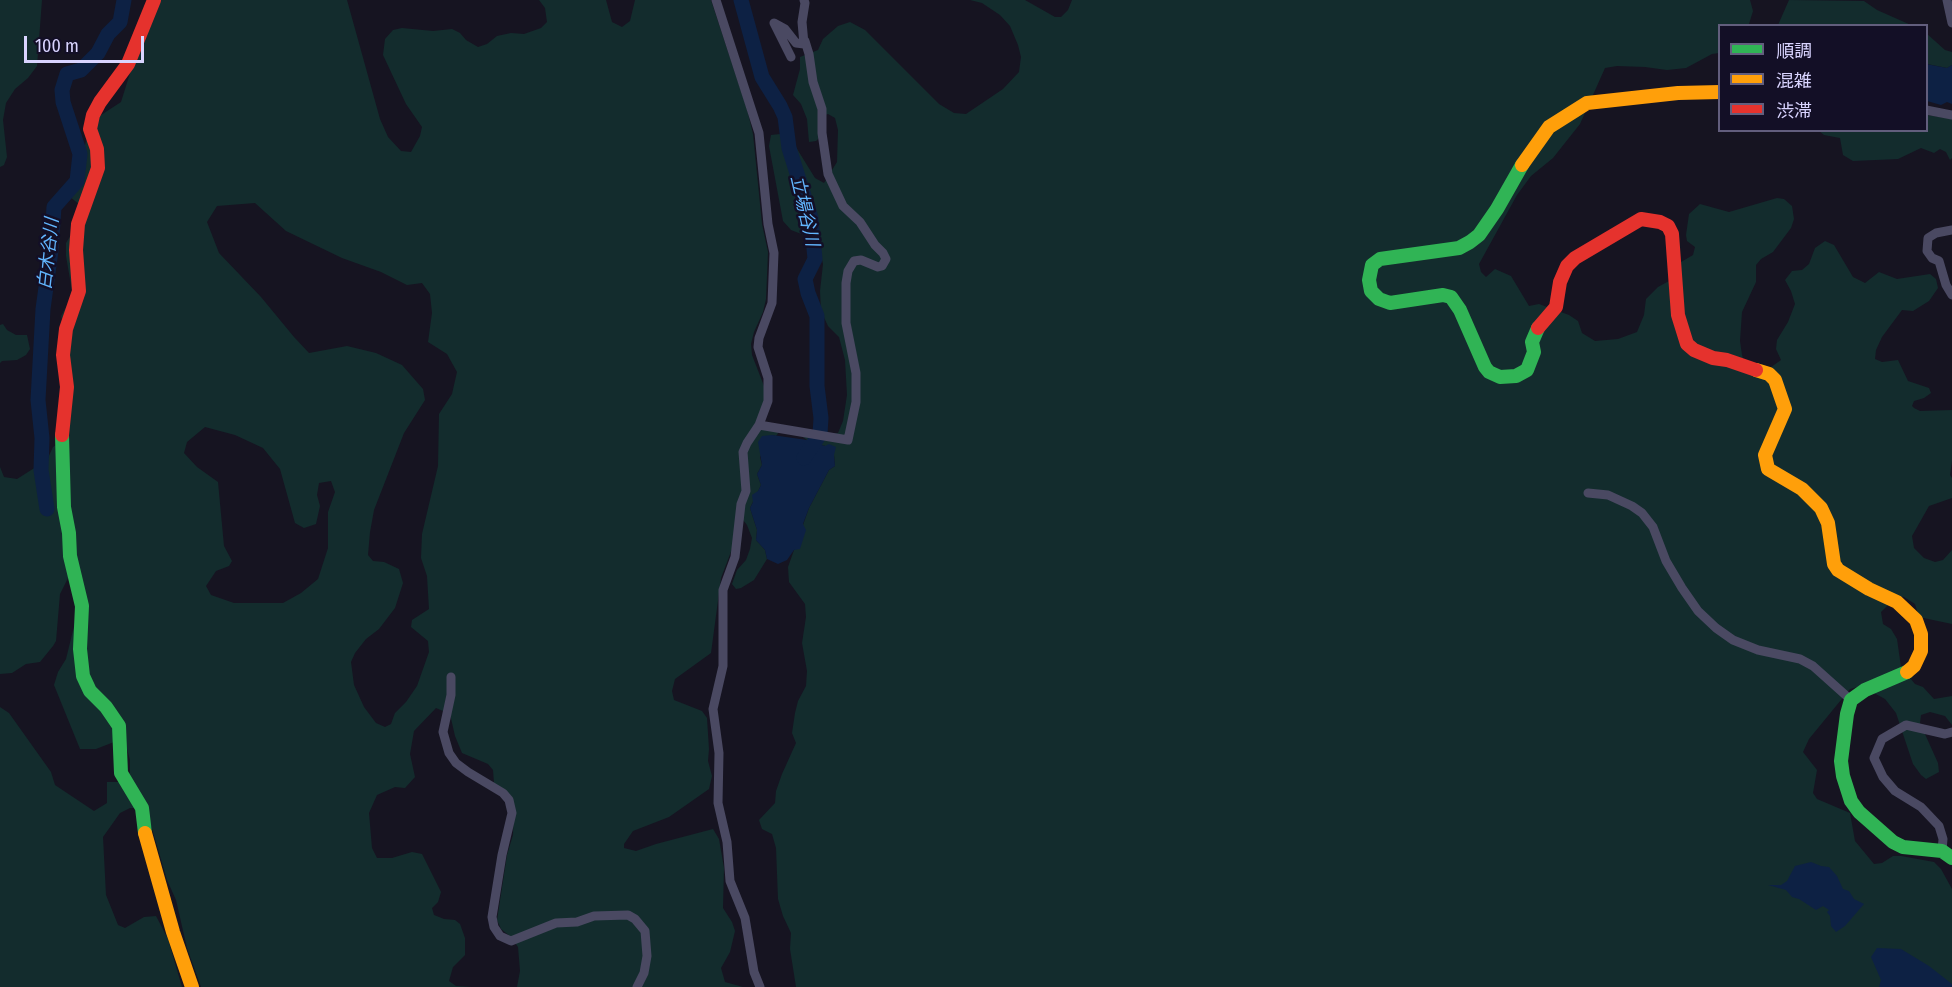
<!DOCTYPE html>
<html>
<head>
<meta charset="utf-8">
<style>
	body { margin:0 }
	#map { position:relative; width:1952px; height:987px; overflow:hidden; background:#161421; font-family:"Fira Sans Condensed","Noto Sans JP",sans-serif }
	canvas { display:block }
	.legend { position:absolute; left:1718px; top:24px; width:210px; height:108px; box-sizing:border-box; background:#130f26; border:2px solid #625e7d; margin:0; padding:8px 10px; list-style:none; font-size:18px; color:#d9d4ff }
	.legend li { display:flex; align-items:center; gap:12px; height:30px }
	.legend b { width:30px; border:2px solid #625e7d }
	.scale { position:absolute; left:24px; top:36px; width:120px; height:27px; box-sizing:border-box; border:3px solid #d9d4ff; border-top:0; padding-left:8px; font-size:18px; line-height:21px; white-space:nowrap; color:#d9d4ff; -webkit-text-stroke:4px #130f26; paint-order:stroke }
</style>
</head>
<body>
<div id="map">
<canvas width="1952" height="987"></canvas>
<ul class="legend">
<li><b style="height:8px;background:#30b455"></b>順調</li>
<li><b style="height:8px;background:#ff9f0a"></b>混雑</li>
<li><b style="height:8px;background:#e5322d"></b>渋滞</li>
</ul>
<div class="scale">100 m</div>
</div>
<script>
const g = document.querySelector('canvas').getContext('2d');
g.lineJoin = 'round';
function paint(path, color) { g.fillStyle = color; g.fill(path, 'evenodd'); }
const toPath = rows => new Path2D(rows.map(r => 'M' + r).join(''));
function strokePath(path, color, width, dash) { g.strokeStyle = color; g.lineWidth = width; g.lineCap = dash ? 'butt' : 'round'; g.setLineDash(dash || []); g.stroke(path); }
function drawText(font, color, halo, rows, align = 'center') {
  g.font = font + ' "Fira Sans Condensed","Noto Sans JP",sans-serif'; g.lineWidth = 5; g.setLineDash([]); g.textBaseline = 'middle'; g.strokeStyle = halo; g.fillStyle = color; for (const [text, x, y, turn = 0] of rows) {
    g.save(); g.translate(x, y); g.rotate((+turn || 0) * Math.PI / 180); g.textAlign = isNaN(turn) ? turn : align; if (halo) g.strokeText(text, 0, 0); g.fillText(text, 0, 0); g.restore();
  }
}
paint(toPath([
	[0,0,42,0,37,66,28,78,15,89,6,103,3,120,7,157,4,165,0,167],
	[158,0,347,0,380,119,388,137,401,151,411,152,420,136,422,127,406,104,383,55,385,39,393,30,402,28,433,31,452,29,460,33,466,40,478,47,487,44,497,36,511,33,524,34,541,28,547,22,545,8,539,0,606,0,612,22,622,27,630,21,635,0,711,0,747,109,753,134,762,224,768,252,766,299,763,312,754,332,751,344,752,355,764,386,765,401,756,426,779,432,776,436,772,435,760,457,762,465,757,474,761,485,750,508,757,530,756,540,765,550,767,559,754,580,741,588,736,589,732,584,737,570,746,560,750,549,752,538,747,525,743,520,721,578,711,653,675,679,672,691,674,700,702,711,707,718,709,749,708,761,712,776,709,789,669,817,633,831,624,844,624,848,636,851,656,844,713,829,719,839,724,868,723,908,732,922,735,931,730,952,721,968,725,982,743,987,517,987,520,971,518,947,511,937,501,929,497,920,507,855,513,835,514,804,494,783,493,770,488,764,462,753,455,736,450,714,436,708,414,731,410,754,415,777,405,788,395,787,377,795,369,813,372,848,377,858,392,858,412,852,422,854,441,892,438,902,432,908,434,915,444,919,455,920,460,924,465,938,465,955,453,967,449,981,456,986,472,987,201,987,187,948,176,900,167,880,146,808,130,808,120,813,103,837,106,895,118,925,125,928,144,917,156,916,168,939,182,987,0,987,0,707,9,713,51,772,55,785,94,811,107,803,107,782,118,782,130,773,130,760,127,749,114,742,96,749,80,749,54,685,58,672,66,659,78,610,69,576,60,594,56,641,53,646,40,662,26,664,12,673,0,674,0,467,4,477,17,479,47,460,53,447,64,440,63,324,61,316,69,302,72,291,66,256,66,243,86,210,69,196,85,161,84,149,86,141,96,127,98,117,121,102,136,54],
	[255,203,286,231,342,258,381,272,407,285,422,283,430,294,432,313,428,342,447,354,457,372,452,394,439,414,438,466,422,534,421,558,427,576,429,609,412,620,411,627,428,641,429,652,417,686,406,702,395,713,391,724,385,727,376,723,364,707,354,685,351,662,355,653,366,639,379,629,395,608,403,583,399,569,384,562,373,561,368,555,370,532,374,510,404,433,425,400,423,389,402,365,376,353,347,346,309,353,294,337,261,297,219,253,207,222,217,206],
	[205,427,235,435,263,448,280,469,295,523,304,528,316,524,320,506,317,495,319,483,331,481,335,492,328,512,328,548,318,579,301,593,283,603,234,603,211,595,206,586,216,571,229,566,232,561,224,546,218,482,197,467,184,453,187,442],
	[970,0,1025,0,1055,17,1061,17,1068,10,1072,0,1750,0,1753,11,1749,24,1744,25,1720,26,1719,53,1712,54,1686,68,1667,70,1645,67,1617,66,1605,68,1580,124,1553,158,1531,176,1517,195,1479,264,1481,272,1486,277,1495,269,1511,276,1529,306,1539,304,1569,315,1578,321,1582,333,1595,341,1618,339,1637,332,1644,315,1646,299,1658,287,1669,281,1681,262,1693,255,1695,247,1687,241,1686,235,1689,214,1700,204,1729,212,1777,198,1784,199,1792,206,1794,219,1791,228,1773,252,1761,259,1756,265,1756,282,1742,312,1740,341,1742,355,1749,374,1760,375,1781,360,1776,349,1777,340,1788,322,1795,304,1791,291,1785,280,1792,271,1802,270,1809,264,1815,248,1825,241,1834,245,1853,277,1865,283,1879,272,1897,279,1930,274,1936,279,1938,288,1929,301,1913,311,1902,310,1882,337,1876,350,1875,359,1882,362,1898,360,1908,381,1929,388,1931,393,1924,398,1914,401,1912,406,1914,408,1920,411,1952,410,1952,461,1950,475,1952,478,1952,498,1929,506,1912,536,1914,548,1924,558,1935,562,1943,560,1952,550,1952,624,1919,617,1915,604,1904,597,1897,596,1881,612,1883,624,1891,629,1897,639,1901,667,1915,684,1923,687,1934,699,1952,696,1952,725,1945,716,1930,712,1921,715,1920,723,1938,763,1939,772,1926,779,1921,775,1913,764,1896,713,1885,699,1861,686,1850,689,1809,739,1803,752,1817,770,1813,793,1817,799,1850,813,1855,841,1874,864,1882,863,1893,856,1901,856,1934,862,1941,869,1952,889,1952,987,796,987,790,949,791,933,783,916,778,899,776,848,772,834,762,829,759,820,775,803,776,791,782,774,796,743,792,733,795,713,798,701,806,686,807,671,802,643,806,617,805,604,789,582,788,567,809,508,829,470,835,466,834,455,825,446,807,440,803,437,838,433,843,421,847,395,845,360,839,337,828,326,821,311,820,291,823,264,819,246,804,235,791,230,783,221,769,146,771,135,780,134,794,144,815,178,824,183,837,162,838,130,835,118,828,114,820,117,819,138,816,141,809,142,807,119,801,104,793,95,800,69,800,57,818,50,823,39,838,26,850,22,865,30,939,104,954,113,966,114,1003,89,1019,72,1021,57,1018,45,1010,26,1000,15,982,3],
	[1789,0,1864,1,1877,10,1911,25,1778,25],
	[1926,33,1945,50,1952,52,1952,65,1947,68,1927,64],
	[1927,115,1952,119,1952,158,1950,160,1946,152,1940,149,1934,153,1921,148,1898,159,1853,161,1843,155,1840,138,1824,135,1819,131,1926,130],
	[3,324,7,330,16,335,27,335,30,349,26,355,17,360,2,361,0,363,0,325]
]), '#132c2d');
paint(toPath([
	[1926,64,1947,68,1952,65,1952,104,1947,102,1941,105,1927,101],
	[772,435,807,440,825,446,829,444,836,447,834,455,835,466,829,470,809,508,803,524,806,530,800,549,794,550,787,560,778,564,767,559,765,550,756,540,757,530,750,508,753,502,752,495,758,491,761,485,757,474,762,465,758,442,762,436],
	[1811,862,1821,866,1829,867,1837,876,1843,889,1849,891,1854,899,1864,904,1845,926,1836,932,1831,926,1830,916,1827,912,1829,910,1823,906,1816,910,1799,899,1792,897,1786,890,1768,885,1781,885,1787,881,1795,866],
	[1877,948,1901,949,1929,966,1952,984,1952,987,1879,987,1881,980,1871,957]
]), '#0d2144');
strokePath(toPath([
	[741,0,762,77,780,106,785,117,789,148,811,218,815,259,805,279,808,293,817,316,817,386,821,418,820,434,804,458],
	[47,509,41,470,42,438,38,400,43,309,51,251,54,207,77,181,80,154,63,102,62,90,67,74,81,70,98,53,108,34,120,22,124,0]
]), '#0d2144', 15);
strokePath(toPath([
	[716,0,759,133,768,224,774,253,772,303,759,338,758,347,768,378,768,401,759,425,747,443,743,452,746,491,741,504,735,557,723,590,723,666,713,709,719,753,718,803,727,842,730,881,745,918,754,972,760,987],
	[1947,0,1952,23],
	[791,57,774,23,785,29,796,43,804,44,802,22,805,3,804,0],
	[1926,110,1952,115],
	[1952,230,1936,233,1928,238,1927,251,1932,258,1939,261,1946,285,1952,295],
	[759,425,848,440,856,402,856,373,846,323,846,283,848,271,854,261,861,260,878,267,882,266,886,259,883,253,875,245,860,222,843,206,828,174,822,133,822,109,813,82,809,54,805,41],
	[1588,493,1608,495,1632,506,1642,513,1653,527,1666,561,1682,588,1698,611,1716,628,1733,640,1758,650,1800,659,1813,666,1851,700],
	[451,677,451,695,443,732,449,753,456,763,468,772,503,793,509,800,512,813,502,855,492,917,494,927,500,936,511,941,556,923,577,922,594,916,628,915,635,919,645,931,647,956,644,973,637,987],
	[1942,851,1943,839,1939,826,1921,807,1895,791,1883,777,1874,758,1882,739,1906,725,1945,734,1952,732]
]), '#4a4962', 9);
strokePath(toPath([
	[1522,165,1497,209,1479,235,1470,242,1459,248,1380,259,1372,265,1369,280,1371,291,1379,299,1390,303,1443,295,1451,297,1460,310,1485,367,1489,372,1500,377,1516,376,1527,370,1534,352,1532,342,1538,328],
	[62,435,64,507,69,533,70,556,82,606,80,649,83,676,90,691,106,707,119,726,121,773,142,808,145,833],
	[1907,672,1865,690,1851,700,1847,714,1841,761,1843,776,1851,801,1859,812,1893,842,1903,847,1942,851,1952,858]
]), '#30b455', 14);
strokePath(toPath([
	[1522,165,1549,127,1587,103,1678,93,1720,92],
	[1756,370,1769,374,1775,380,1785,409,1765,455,1768,469,1802,489,1821,508,1828,523,1834,564,1838,570,1869,589,1897,602,1916,620,1921,634,1921,651,1914,666,1907,672],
	[145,833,173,932,192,987]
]), '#ff9f0a', 14);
strokePath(toPath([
	[1538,328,1556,307,1560,282,1567,266,1575,258,1641,219,1660,222,1668,226,1672,234,1678,315,1687,344,1694,350,1713,358,1727,360,1756,370],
	[62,435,67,387,63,355,66,329,79,291,76,250,78,224,98,168,97,149,90,129,93,115,100,102,128,64,154,0]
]), '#e5322d', 14);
drawText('italic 18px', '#62b6ff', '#130f26', [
	["立場谷川",804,211,77],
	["白木谷川",49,254,-84]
]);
</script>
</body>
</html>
